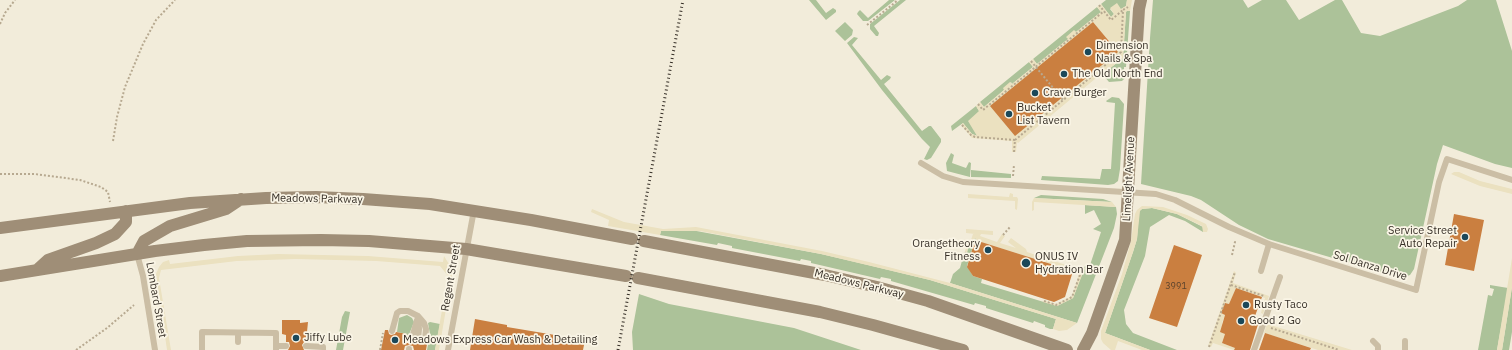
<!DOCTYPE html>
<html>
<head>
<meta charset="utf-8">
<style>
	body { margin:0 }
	canvas { display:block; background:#f2ecda }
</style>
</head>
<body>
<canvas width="1512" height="350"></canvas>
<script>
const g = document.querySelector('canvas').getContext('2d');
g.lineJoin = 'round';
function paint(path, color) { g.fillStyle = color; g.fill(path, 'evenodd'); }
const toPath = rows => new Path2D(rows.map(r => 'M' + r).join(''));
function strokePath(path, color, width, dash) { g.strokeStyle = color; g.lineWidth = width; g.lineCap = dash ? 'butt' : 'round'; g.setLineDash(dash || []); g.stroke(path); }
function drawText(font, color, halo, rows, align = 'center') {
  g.font = font + ' "IBM Plex Sans",sans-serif'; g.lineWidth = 3.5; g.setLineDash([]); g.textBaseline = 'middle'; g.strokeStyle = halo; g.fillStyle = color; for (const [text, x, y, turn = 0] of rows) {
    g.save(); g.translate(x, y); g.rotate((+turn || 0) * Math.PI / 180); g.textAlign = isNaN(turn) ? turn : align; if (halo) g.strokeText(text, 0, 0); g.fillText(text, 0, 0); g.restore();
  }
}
paint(toPath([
	[809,0,816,0,826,13,833,8,836,10,836,12,826,20],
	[889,0,895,0,868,21,863,21,857,14,858,12,860,10,868,18],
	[900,0,906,0,874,26,879,33,878,36,876,36,870,29,870,24],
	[1106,0,1127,0,1126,6,1121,9,1110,9,1114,14,1111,17,1101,4],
	[1153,0,1243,0,1248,8,1262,0,1286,0,1299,20,1335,0,1342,0,1361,33,1380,36,1458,6,1467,0,1496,0,1512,51,1512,168,1495,164,1443,145,1437,164,1414,269,1410,275,1401,278,1268,239,1239,225,1201,200,1191,196,1141,184,1150,38],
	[1097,7,1101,12,1076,32,1074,31,1068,39,1037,64,1033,59],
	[1127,10,1130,11,1126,67,1124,67,1124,74,1126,74,1126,77,1122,81,1109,82,1103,75,1106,72,1111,72,1109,69,1123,58,1126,12],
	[845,22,853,30,852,35,845,41,835,31],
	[854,37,858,38,852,45,881,80,887,75,891,77,890,79,884,84,922,131,929,126,931,126,941,139,941,142,931,158,927,160,924,159,930,147,922,139,882,90,847,43],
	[1029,62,1033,67,1012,84,1011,82,1004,90,984,107,980,102],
	[1112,97,1119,98,1124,104,1120,169,1118,181,1114,184,1108,185,1041,180,1042,176,1100,179,1102,169,1111,169,1115,103,1107,102,1106,101],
	[976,106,979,111,978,136,972,134,963,123,952,131,951,126],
	[951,153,954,155,952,163,966,168,969,162,971,163,970,177,947,171,946,163],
	[971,170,1011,174,1011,178,971,177],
	[1041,195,1103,199,1112,202,1034,198],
	[1085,205,1116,207,1117,214,1114,228,1077,323,950,283,953,274,960,268,963,257,966,257,968,248,975,238,978,241,975,240,967,266,973,276,982,279,981,283,1057,306,1073,298,1085,266,1090,265,1101,232,1093,229,1101,224,1094,210,1085,214],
	[1152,208,1177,214,1203,227,1203,232,1185,221,1169,215,1150,227,1145,256,1124,310,1126,324,1133,333,1177,350,1150,350,1105,333,1133,252,1137,239,1139,211,1142,209],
	[691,230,821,254,868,265,930,280,1056,319,1053,329,1050,329,1045,327,1045,325,1034,321,1033,323,986,308,986,306,975,303,974,305,891,281,891,279,881,277,880,279,811,263,811,261,801,259,800,261,732,248,732,246,718,243,717,245,660,235,661,231],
	[1490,285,1508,288,1497,350,1478,350,1488,295,1492,296,1494,289,1490,288],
	[1512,287,1512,332,1509,350,1502,350],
	[639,294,669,304,794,328,861,350,633,350,632,332],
	[345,311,350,312,343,350,336,350,342,317],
	[407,315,412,318,414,322,408,337,407,334,397,332,399,318],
	[430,322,440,324,435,350,427,350,430,334,428,323]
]), '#acc299');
paint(toPath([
	[1127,0,1132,0,1130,11,1127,11,1126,12,1123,58,1109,69,1111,72,1108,74,1106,72,1103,75,1101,74,1018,143,1017,142,1016,152,1012,152,1012,141,972,138,961,125,963,123,972,134,977,136,968,121,979,111,976,106,980,102,984,107,1004,90,1003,88,1010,82,1012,84,1033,67,1029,62,1033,59,1037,64,1068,39,1066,37,1074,30,1076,32,1101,12,1097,7,1101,4,1111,17,1114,14,1110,8,1117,3,1121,9,1126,6],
	[1093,22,1117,51,1042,65],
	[1454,172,1459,172,1480,181,1512,189,1512,194,1480,186,1451,174],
	[1010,193,1013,194,1013,197,1017,197,1018,199,1017,210,1015,209,1015,201,968,198,968,194,1009,197],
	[1034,198,1112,202,1116,207,1034,202,1034,210,1032,211,1032,202],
	[1142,206,1163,207,1187,215,1206,224,1208,229,1207,232,1203,232,1202,226,1177,214,1165,211,1152,208,1142,209,1140,211,1137,239,1133,252,1105,333,1150,350,1142,350,1118,341,1115,350,1111,350,1103,343,1101,339,1101,331,1122,274,1131,241,1135,214,1137,210],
	[592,209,624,222,663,229,696,227,822,251,869,262,950,283,1077,323,1067,330,1059,331,1053,329,1056,319,930,280,821,254,700,231,661,231,660,235,608,226,609,220,591,212],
	[966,229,993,231,993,235,981,234,980,236,997,242,1002,234,1005,236,1000,243,1016,248,1008,242,1011,238,1026,249,1027,252,1081,270,1082,267,1085,268,1073,298,1057,306,1043,302,1044,300,1056,304,1072,296,1079,274,1073,271,978,241,975,238,968,248,966,257,963,257,967,245,971,240,973,234,975,234,966,233],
	[278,254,368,256,443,262,444,256,452,269,452,274,439,350,435,350,448,276,440,266,376,261,296,259,237,261,161,270,159,278,171,350,167,350,156,274,159,267,163,262,169,260,170,264,238,256],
	[1512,258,1512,287,1502,350,1497,350],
	[1234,271,1236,273,1233,283,1269,296,1263,314,1261,313,1265,298,1236,288,1229,304,1225,303,1221,313,1225,315,1222,323,1225,334,1222,343,1235,348,1234,350,1213,343,1211,347,1208,346],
	[1267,324,1352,350,1318,350,1264,333]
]), '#ebe1c0');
paint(toPath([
	[1093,22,1118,52,1015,136,990,106],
	[1454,214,1484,220,1474,271,1445,265],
	[975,240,1073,271,1065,297,1054,302,973,276,967,267],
	[1174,245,1202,255,1177,327,1149,318],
	[1236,288,1262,297,1255,316,1260,318,1250,350,1234,350,1235,348,1222,343,1225,334,1220,332,1225,315,1221,313,1225,303,1229,304],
	[475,319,507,325,507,327,585,340,583,350,470,350],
	[282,320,300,320,300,323,308,322,306,342,304,342,302,345,304,350,288,350,290,346,289,342,286,342,286,335,282,334],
	[385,330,388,330,389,334,391,335,395,334,396,332,407,334,408,339,410,342,427,344,426,350,414,350,413,346,409,345,405,346,404,350,381,350],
	[1265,333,1311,348,1310,350,1259,350]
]), '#ca7f40');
strokePath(toPath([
	[1099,5,1111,20,1123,10],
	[0,24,5,13,15,0],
	[867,25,898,0],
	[1031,61,1063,100],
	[978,104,983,110,1104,11],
	[962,125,971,135,975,137,1015,140],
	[113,141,117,117,125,87,143,44,156,20,175,0],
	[1014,152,1015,140,1121,52,1123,10,1128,7],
	[0,174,35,174,80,180,101,187,108,192,110,202],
	[1013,176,1014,165],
	[1003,235,1010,227],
	[1232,255,1235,242,1235,241],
	[965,257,966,252],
	[1231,285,1264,296],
	[1044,301,1056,305,1072,297,1081,272],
	[1271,328,1339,350],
	[1209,347,1235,272],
	[76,350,107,328,134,305],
	[380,350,383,333]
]), '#b7a990', 2, [2, 2]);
strokePath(toPath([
	[921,163,943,176,963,182,1156,194,1175,200,1229,227,1269,244,1416,290,1439,182,1447,159,1512,180],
	[137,254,143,276,155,350],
	[1261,271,1269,244],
	[418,316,424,323,426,329,425,340],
	[392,331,397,313,400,311,408,311,418,316,419,329,418,339],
	[238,333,238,342],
	[412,338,417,320],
	[1373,341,1378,346,1378,350],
	[276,346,286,346],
	[306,346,323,347,323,350],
	[202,350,202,332,276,333,276,350],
	[409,350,409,349],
	[448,350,474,210],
	[1254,350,1280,277],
	[1405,350,1405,341]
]), '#cbbea5', 6);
strokePath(toPath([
	[0,228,190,203,266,198,316,197,363,199,430,204,531,220,632,239],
	[644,241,825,275,877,287,928,301,1067,350],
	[137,254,144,241,170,226,226,209,241,199],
	[37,270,48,260,96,243,115,234,126,222,126,211],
	[0,276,155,251,204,245,247,241,321,240,369,241,466,249,626,276],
	[638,278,820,312,873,325,963,350],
	[1083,350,1092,333,1125,240,1134,90,1139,9,1141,0]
]), '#9f8e77', 12);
strokePath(toPath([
	[618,350,683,0]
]), '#362f27', 3, [1, 3]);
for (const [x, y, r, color] of [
	[1088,52,4,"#1b4859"],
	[1064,74,4,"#1b4859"],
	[1035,93,4,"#1b4859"],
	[1009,114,4,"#1b4859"],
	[1465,237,4,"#1b4859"],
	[988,250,4,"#1b4859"],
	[1026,263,5,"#1b4859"],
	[1246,305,4,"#1b4859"],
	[1241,321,4,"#1b4859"],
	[296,338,4,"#1b4859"],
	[395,340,4,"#1b4859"]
]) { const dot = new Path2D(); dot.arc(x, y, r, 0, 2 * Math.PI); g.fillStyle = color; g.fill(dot); strokePath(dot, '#faf5e6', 1.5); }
drawText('9px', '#5b432d', null, [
	["3991",1176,286]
]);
drawText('11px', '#362f27', '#faf5e6', [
	["Dimension",1096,46],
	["Nails & Spa",1096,59],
	["The Old North End",1072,74],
	["Crave Burger",1043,93],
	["Bucket",1017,108],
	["List Tavern",1017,121],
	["Service Street",1457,231,"right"],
	["Auto Repair",1457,244,"right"],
	["Orangetheory",980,244,"right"],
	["Fitness",980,257,"right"],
	["ONUS IV",1035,257],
	["Hydration Bar",1035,270],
	["Rusty Taco",1254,305],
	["Good 2 Go",1249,321],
	["Jiffy Lube",304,338],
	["Meadows Express Car Wash & Detailing",403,340]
], 'left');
drawText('11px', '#362f27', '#faf5e6', [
	["Limelight Avenue",1129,179,-87],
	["Meadows Parkway",317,199,1],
	["Sol Danza Drive",1370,266,17],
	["Regent Street",451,278,-80],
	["Meadows Parkway",859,284,14],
	["Lombard Street",156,300,80]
]);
</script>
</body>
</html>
